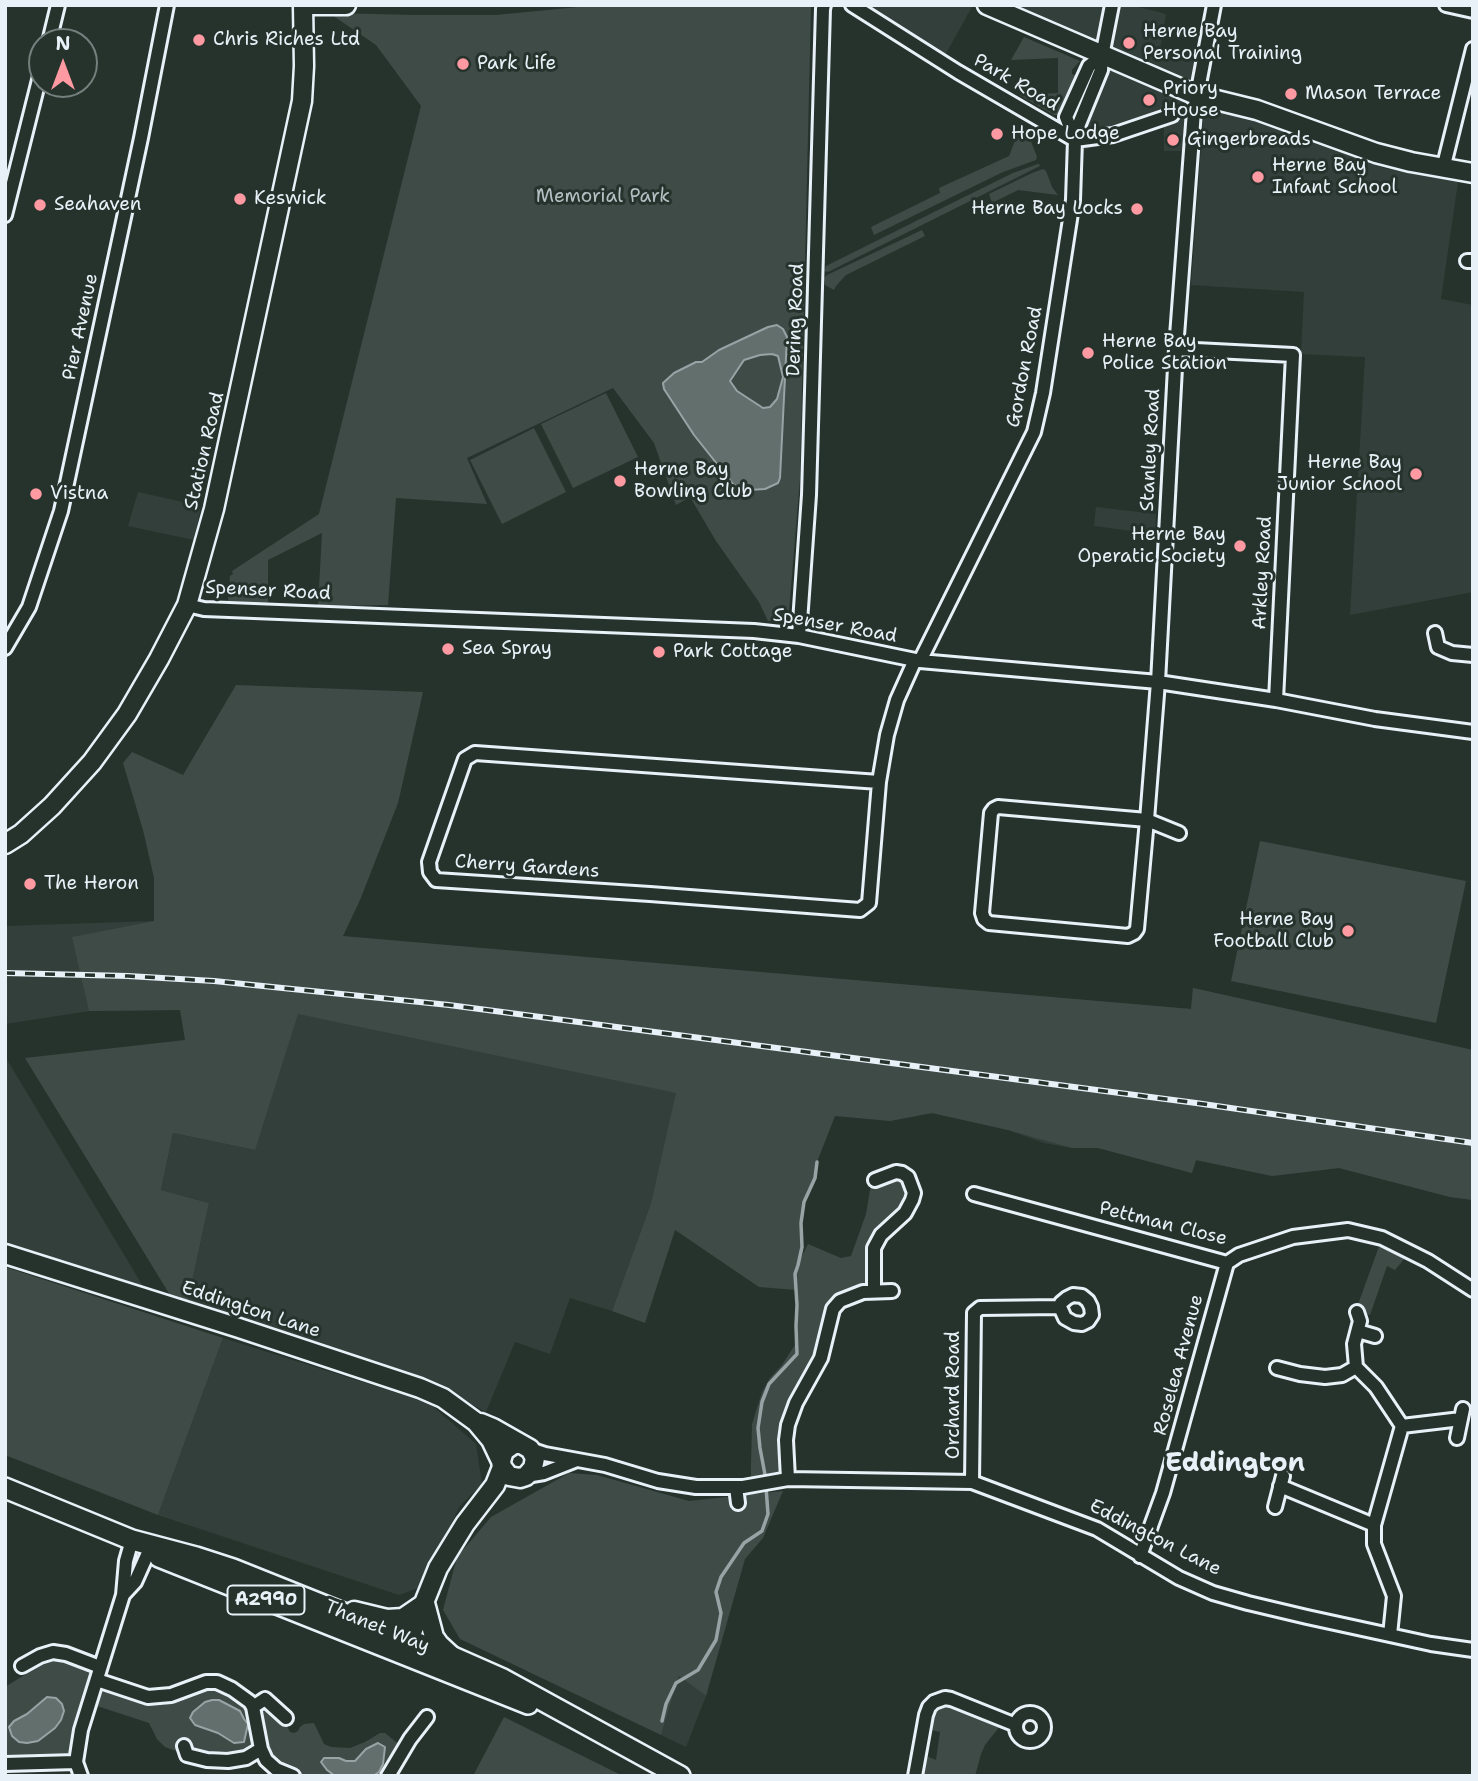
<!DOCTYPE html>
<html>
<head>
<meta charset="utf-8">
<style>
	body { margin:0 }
	#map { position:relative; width:1478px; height:1781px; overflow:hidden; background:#26332d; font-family:"Shantell Sans",sans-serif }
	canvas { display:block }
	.frame { position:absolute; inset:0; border:7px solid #e8f1f8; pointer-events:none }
	.north { position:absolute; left:28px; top:28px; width:70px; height:70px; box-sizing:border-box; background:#26332d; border:2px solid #747f7e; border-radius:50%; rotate:0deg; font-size:19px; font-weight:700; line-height:28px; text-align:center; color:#e8f1f8 }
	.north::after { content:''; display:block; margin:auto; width:24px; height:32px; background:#ff9aa2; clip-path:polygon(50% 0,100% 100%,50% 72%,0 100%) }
</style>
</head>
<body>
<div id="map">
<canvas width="1478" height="1781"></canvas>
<div class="frame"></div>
<div class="north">N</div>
</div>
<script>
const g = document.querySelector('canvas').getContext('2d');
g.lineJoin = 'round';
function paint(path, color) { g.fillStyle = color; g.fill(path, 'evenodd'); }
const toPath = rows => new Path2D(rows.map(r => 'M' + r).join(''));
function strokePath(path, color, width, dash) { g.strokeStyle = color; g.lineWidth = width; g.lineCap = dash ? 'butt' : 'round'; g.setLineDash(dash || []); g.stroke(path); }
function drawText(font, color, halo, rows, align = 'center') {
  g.font = font + ' "Shantell Sans",sans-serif'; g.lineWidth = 6; g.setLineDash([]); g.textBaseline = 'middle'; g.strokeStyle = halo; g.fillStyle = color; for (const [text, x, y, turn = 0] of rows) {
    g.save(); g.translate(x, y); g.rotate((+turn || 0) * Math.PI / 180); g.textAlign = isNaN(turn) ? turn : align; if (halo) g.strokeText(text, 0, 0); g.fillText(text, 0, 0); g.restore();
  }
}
paint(toPath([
	[859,5,973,5,944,57],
	[980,5,1131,5,1166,14,1160,50,1205,57,1193,151,1164,151,1164,125,1081,151,1069,128,1090,58],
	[1212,110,1226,111,1261,121,1384,168,1458,182,1441,299,1473,305,1473,592,1350,615,1365,357,1301,354,1304,292,1191,285,1203,120],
	[138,492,201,506,194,540,128,526],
	[1096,507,1156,514,1155,534,1094,526],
	[154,921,1191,1009,1193,988,1473,1050,1473,1200,1450,1197,1339,1168,1272,1176,1196,1160,1192,1173,1098,1148,1072,1148,1044,1143,1008,1130,932,1113,890,1121,677,1093,651,1203,612,1311,570,1298,550,1354,515,1342,486,1412,411,1373,188,1300,209,1203,161,1190,173,1133,255,1150,181,1010,90,1011,5,1024,5,926],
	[5,1058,6,1058,147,1293,5,1247],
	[223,1338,429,1403,476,1444,482,1484,460,1506,421,1587,399,1595,158,1515],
	[679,1676,706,1696,686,1747,661,1735]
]), '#333f3a');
paint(toPath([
	[587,5,811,5,800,479,788,623,768,621,759,602,716,541,690,497,676,505,654,443,613,388,467,458,487,504,396,498,388,605,318,606,322,533,268,560,268,603,228,601,230,576,233,574,232,571,319,514,421,106,376,45,329,13,415,15,496,15,578,7],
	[1024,37,1080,61,1072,70,1072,74,1077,76,1058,115,1054,115,1019,95,1058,93,1058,58,1011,60],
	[1020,128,1027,131,1037,157,1036,160,1003,172,874,235,871,227,940,193,939,188,1009,156],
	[1038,164,1039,164,1040,166,828,272,824,271,826,266,948,205,1013,173],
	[1043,169,1046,171,1052,187,1058,195,1018,190,992,203,989,194,1032,173],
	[922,230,925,236,846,275,836,286,834,290,825,285,824,278,827,275],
	[606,393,638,457,573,488,541,424],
	[534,428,566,492,502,524,470,460],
	[236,685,423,692,398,803,360,900,343,936,1191,1009,1193,988,1473,1050,1473,1200,1450,1197,1339,1168,1272,1176,1196,1160,1192,1173,1098,1148,1072,1148,1008,1130,932,1113,890,1121,835,1116,817,1162,815,1178,804,1202,801,1223,802,1247,799,1262,808,1244,841,1258,851,1256,866,1214,870,1190,875,1180,896,1172,914,1193,881,1235,874,1290,850,1296,829,1323,788,1425,788,1479,754,1485,751,1477,751,1464,752,1424,762,1392,770,1378,782,1365,798,1340,796,1290,759,1287,675,1230,645,1323,612,1311,651,1203,676,1093,298,1014,255,1150,173,1133,161,1190,209,1203,188,1300,170,1295,25,1058,185,1040,180,1010,89,1011,72,937,154,921,154,878,143,830,123,763,132,752,183,775],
	[1260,841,1466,881,1436,1023,1231,981],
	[1382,1238,1410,1252,1395,1270,1387,1266,1370,1315,1357,1312,1356,1310],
	[5,1267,223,1338,158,1515,5,1455],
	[569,1473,597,1475,689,1501,783,1491,763,1538,745,1559,706,1696,679,1676,661,1735,460,1639,443,1610,457,1557,491,1517],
	[63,1660,97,1669,90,1690,100,1693,111,1690,137,1701,163,1705,179,1701,211,1690,221,1689,263,1707,268,1705,283,1718,290,1732,294,1733,298,1731,300,1727,304,1724,314,1723,324,1744,331,1747,350,1748,365,1742,380,1733,385,1733,401,1746,387,1776,304,1776,279,1763,271,1754,270,1749,260,1751,248,1758,194,1754,194,1749,187,1745,180,1752,173,1750,165,1747,157,1739,149,1723,85,1702,72,1756,5,1762,5,1687,42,1664,51,1661],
	[945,1698,1004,1721,985,1745,981,1754,975,1776,923,1776,916,1771,919,1753,936,1760,940,1732,923,1728,926,1715],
	[504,1717,623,1776,473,1776]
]), '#3e4b47');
const water = toPath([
	[777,325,783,329,787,337,780,478,778,483,765,489,749,490,739,488,733,484,694,435,664,389,663,383,674,373,696,362,702,362,719,350,768,327,777,325],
	[772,354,778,356,783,377,777,399,770,407,763,408,737,391,730,381,744,360,760,355,772,354],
	[47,1697,56,1698,62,1704,64,1711,61,1720,55,1728,38,1741,27,1743,19,1742,12,1736,9,1727,14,1721,27,1714,47,1697],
	[212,1700,219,1700,240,1711,244,1719,248,1724,244,1742,234,1743,218,1733,195,1725,190,1718,193,1712,205,1702,212,1700],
	[378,1743,385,1747,383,1764,379,1772,373,1776,335,1776,327,1770,321,1762,324,1758,339,1758,346,1761,355,1761,366,1749,378,1743]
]);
paint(water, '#636f6d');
strokePath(water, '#98a3a5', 2);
strokePath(toPath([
	[766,1480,760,1448,758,1428,762,1402,769,1384,797,1354,796,1326,797,1305,795,1274,798,1265,802,1247,801,1223,804,1202,815,1178,817,1162],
	[662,1721,666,1704,676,1683,698,1670,716,1640,721,1613,716,1592,721,1577,744,1543,762,1531,768,1514,766,1487]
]), '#98a3a5', 3.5);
const street = toPath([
	[852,5,958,72,1075,140,1113,135,1172,115],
	[1446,5,1473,11],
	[49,42,58,5],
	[1075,140,1066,117,1089,66,1102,56],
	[1443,169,1473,49],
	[5,215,42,68],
	[1467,261,1473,261],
	[1176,349,1293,355,1276,700],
	[187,605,204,609,754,631,799,636,920,661,1158,682,1276,700,1375,719,1473,732],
	[1435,633,1438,647,1452,653,1473,655],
	[799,636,809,495,823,9,824,5],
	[5,648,29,607,61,511,141,138,167,5],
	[920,661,1034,432,1043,393,1073,200,1075,140,1079,124,1101,70,1102,56,1112,5],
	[879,782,475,753,465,759,429,862,430,872,436,880,650,894,860,910,869,903,879,782,887,735,897,700,915,660],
	[1179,833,1147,820,998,807,994,809,991,813,982,913,984,919,989,923,1128,936,1134,933,1137,929,1147,820,1158,682,1176,349,1194,111,1214,5],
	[974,1194,1227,1263,1239,1255,1293,1237,1348,1230,1382,1238,1428,1261,1473,1290],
	[874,1290,874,1248,881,1235,905,1213,912,1200,914,1193,908,1177,902,1173,896,1172,875,1180],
	[1357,1312,1360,1321,1354,1344,1356,1367,1376,1387,1402,1426,1374,1525,1374,1544,1394,1596,1390,1635],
	[1358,1331,1375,1336],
	[1277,1368,1300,1374,1325,1377,1342,1375,1356,1367],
	[1402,1426,1461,1419],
	[1457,1438,1463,1409],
	[530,1449,545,1454,605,1465,658,1481,696,1487,743,1487,788,1479,972,1482,1097,1529,1179,1578,1213,1593,1248,1603,1307,1617,1431,1644,1473,1650],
	[526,1476,544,1473,577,1460],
	[788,1479,786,1440,788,1425,796,1403,821,1358,833,1309,840,1301,863,1292,892,1291],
	[972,1482,974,1313,980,1308,1060,1307,1061,1303,1067,1298,1073,1295,1082,1296,1088,1301,1091,1307,1092,1315,1088,1321,1082,1324,1074,1323,1065,1318,1060,1307],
	[1280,1486,1374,1525],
	[736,1487,738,1503],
	[1275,1507,1283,1476],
	[1140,1556,1163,1493,1227,1263],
	[123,1595,135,1582,148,1553],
	[22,1666,40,1656,53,1652,66,1654,100,1667],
	[97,1680,148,1697,171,1695,206,1682,217,1682,232,1689,250,1702,253,1707,261,1749,266,1760,276,1769,293,1776],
	[253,1707,265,1699,286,1718],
	'1016 1727a14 14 0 1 1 28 0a14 14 0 1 1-28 0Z',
	[184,1746,187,1755,207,1760,228,1761,246,1758,261,1749],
	[5,1764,76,1762],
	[81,1776,76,1762,81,1730,123,1595,126,1561,132,1540],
	[388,1776,410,1739,427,1717],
	[915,1776,926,1715,929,1707,934,1702,945,1698,951,1699,1016,1725]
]);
const secondary = toPath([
	[305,5,346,5],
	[987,5,1196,95,1257,110,1376,153,1411,162,1473,173],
	[5,844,21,834,52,806,92,762,127,714,159,659,187,605,214,509,302,101,304,66,303,5],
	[5,1254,239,1328,420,1388,443,1398,476,1422,491,1440,501,1461],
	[481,1423,493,1428,530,1449,535,1458,533,1468,526,1476,520,1478,509,1476,502,1467,501,1461,504,1451,514,1444,519,1444],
	[425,1603,434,1637,439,1644,453,1657],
	[354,1611,387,1619,403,1618,425,1603],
	[405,1650,438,1568,465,1524,495,1485,502,1467]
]);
const primary = toPath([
	[5,1488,132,1540,196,1557,233,1569,453,1657,503,1679,680,1776],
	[159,1557,528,1704]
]);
strokePath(street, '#e8f1f8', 18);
strokePath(secondary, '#e8f1f8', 23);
strokePath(primary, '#e8f1f8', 24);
strokePath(street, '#26332d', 12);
strokePath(secondary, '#26332d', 18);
strokePath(primary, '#26332d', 19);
const rail = toPath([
	[5,973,128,976,214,981,449,1005,1196,1103,1473,1143]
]);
strokePath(rail, '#e8f1f8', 6);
strokePath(rail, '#26332d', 3.5, [10]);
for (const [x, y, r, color] of [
	[199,40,7,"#ff9aa2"],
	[1129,43,7,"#ff9aa2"],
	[463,64,7,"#ff9aa2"],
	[1291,94,7,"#ff9aa2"],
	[1149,100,7,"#ff9aa2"],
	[997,134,7,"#ff9aa2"],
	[1173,140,7,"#ff9aa2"],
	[1258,177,7,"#ff9aa2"],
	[240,199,7,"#ff9aa2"],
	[40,205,7,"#ff9aa2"],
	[1137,209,7,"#ff9aa2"],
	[1088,353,7,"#ff9aa2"],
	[1416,474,7,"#ff9aa2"],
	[620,481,7,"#ff9aa2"],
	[36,494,7,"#ff9aa2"],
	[1240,546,7,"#ff9aa2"],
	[448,649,7,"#ff9aa2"],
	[659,652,7,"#ff9aa2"],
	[30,884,7,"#ff9aa2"],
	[1348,931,7,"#ff9aa2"]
]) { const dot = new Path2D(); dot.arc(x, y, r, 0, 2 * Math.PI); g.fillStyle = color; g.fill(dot); strokePath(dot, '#26332d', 2.5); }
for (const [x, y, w] of [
	[266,1600,77]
]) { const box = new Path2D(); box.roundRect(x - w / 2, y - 14.5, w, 29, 5); g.fillStyle = '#26332d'; g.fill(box); strokePath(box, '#e8f1f8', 2); }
drawText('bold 18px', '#e8f1f8', null, [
	["A2990",266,1600]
]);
drawText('19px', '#e8f1f8', '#26332d', [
	["Herne Bay",1143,32],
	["Personal Training",1143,54],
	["Chris Riches Ltd",213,40],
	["Park Life",477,64],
	["Priory",1163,89],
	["House",1163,111],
	["Mason Terrace",1305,94],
	["Hope Lodge",1011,134],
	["Gingerbreads",1187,140],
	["Herne Bay",1272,166],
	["Infant School",1272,188],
	["Keswick",254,199],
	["Seahaven",54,205],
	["Herne Bay Locks",1123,209,"right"],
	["Herne Bay",1102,342],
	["Police Station",1102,364],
	["Herne Bay",1402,463,"right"],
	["Junior School",1402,485,"right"],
	["Herne Bay",634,470],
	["Bowling Club",634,492],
	["Vistna",50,494],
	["Herne Bay",1226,535,"right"],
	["Operatic Society",1226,557,"right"],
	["Sea Spray",462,649],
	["Park Cottage",673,652],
	["The Heron",44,884],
	["Herne Bay",1334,920,"right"],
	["Football Club",1334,942,"right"]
], 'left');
drawText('19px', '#e8f1f8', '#26332d', [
	["Park Road",1016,83,30],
	["Dering Road",796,320,-88],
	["Pier Avenue",81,327,-78],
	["Gordon Road",1025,367,-79],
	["Stanley Road",1151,450,-87],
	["Station Road",205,451,-77],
	["Arkley Road",1263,573,-87],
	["Spenser Road",268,591,3],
	["Spenser Road",835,626,10],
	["Cherry Gardens",527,867,4],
	["Pettman Close",1163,1224,14],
	["Eddington Lane",251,1310,18],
	["Roselea Avenue",1179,1365,-75],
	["Orchard Road",954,1395,-90],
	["Eddington Lane",1155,1538,27],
	["Thanet Way",377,1627,22]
]);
drawText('19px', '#b5bfc3', '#26332d', [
	["Memorial Park",603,197]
]);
drawText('bold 26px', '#e8f1f8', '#26332d', [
	["Eddington",1235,1464]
]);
</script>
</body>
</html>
